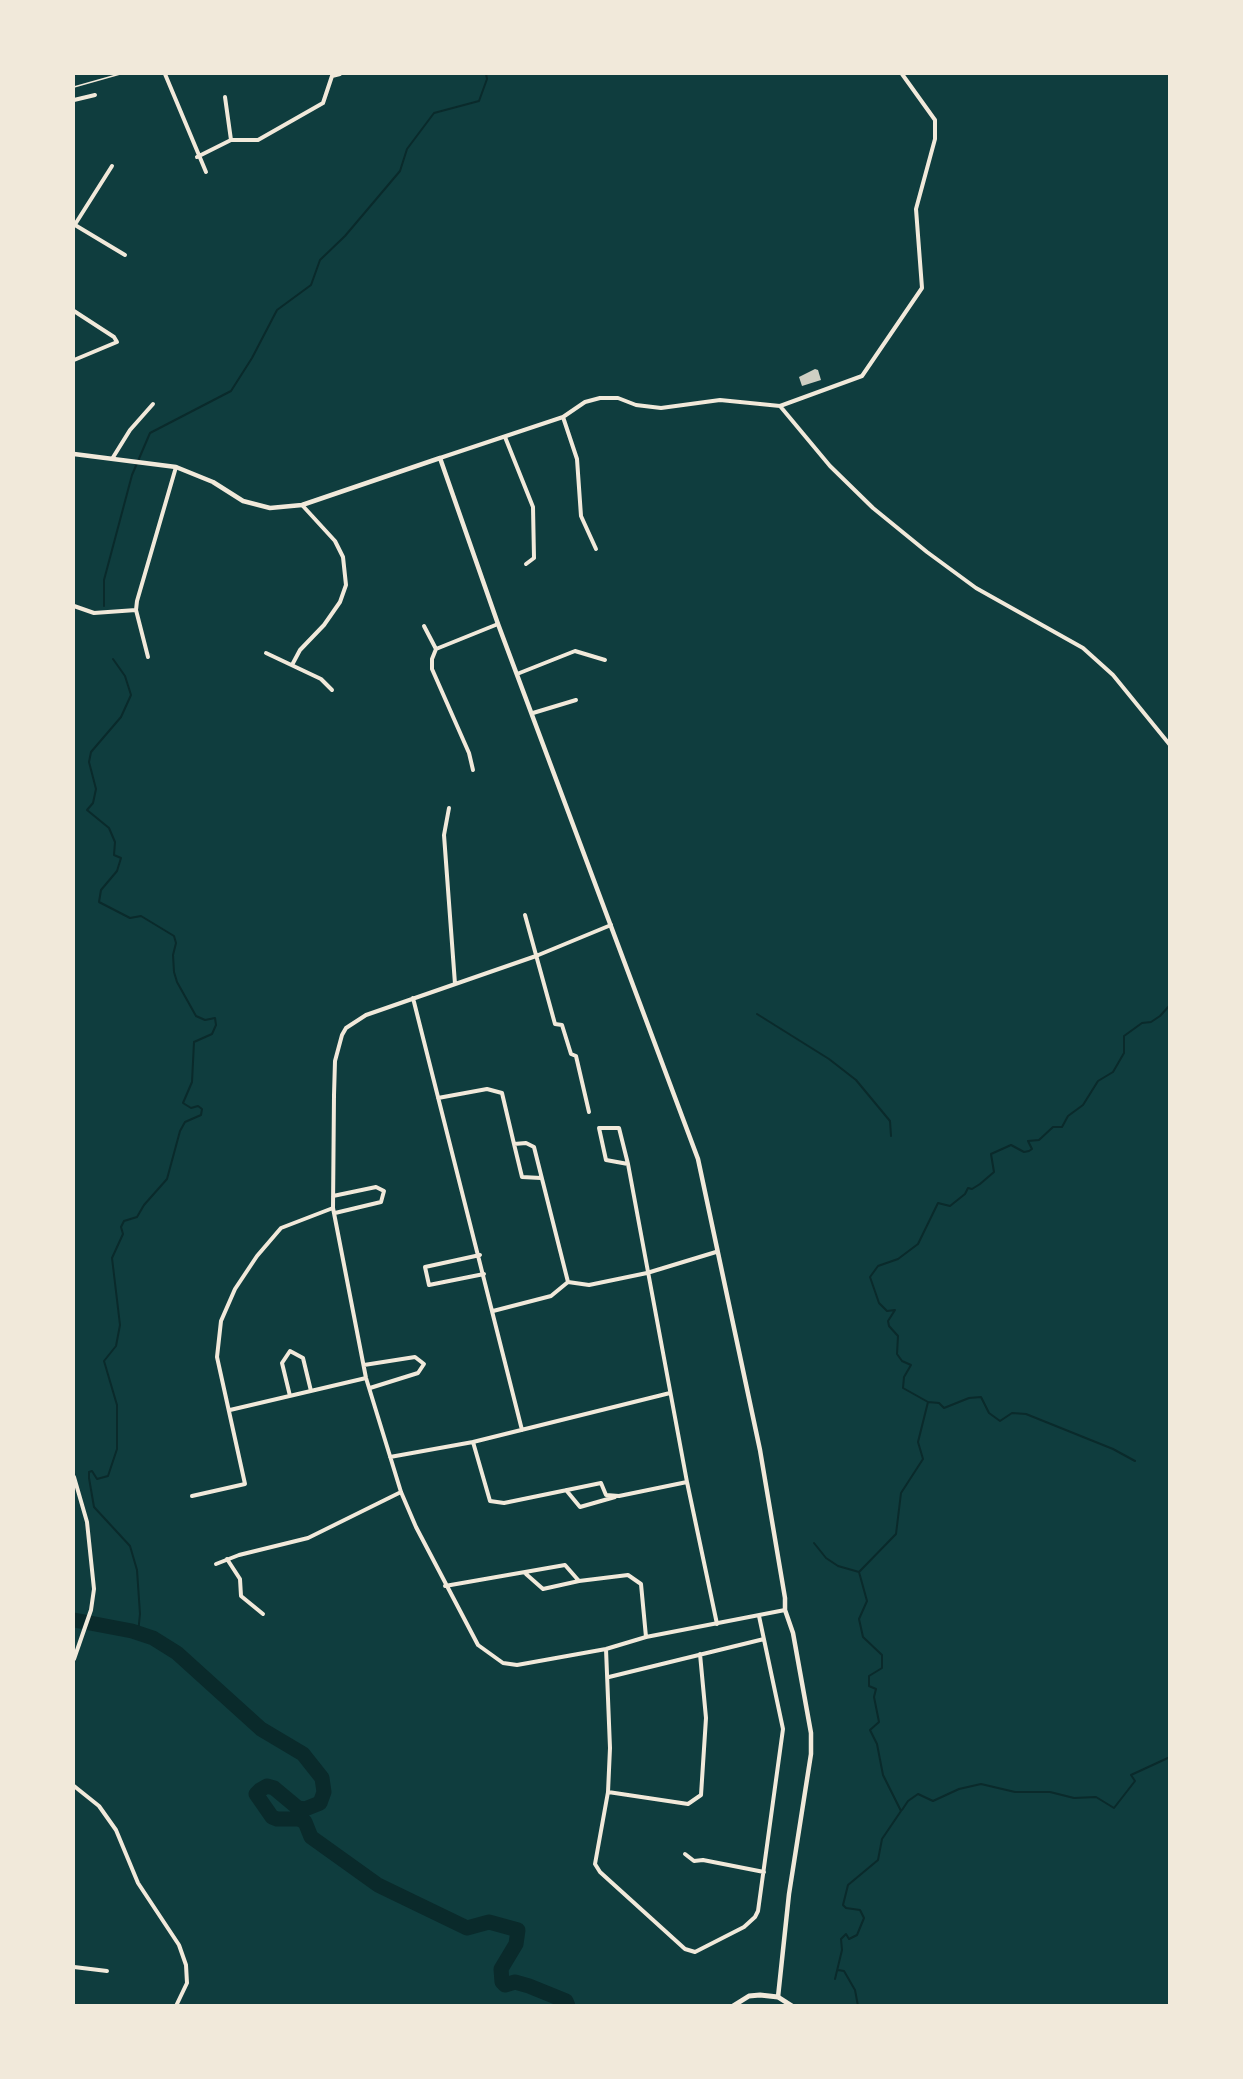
<!DOCTYPE html>
<html>
<head>
<meta charset="utf-8">
<style>
	body { margin:0 }
	#map { position:relative; width:1243px; height:2079px; overflow:hidden; background:#0f3d3e; font-family:"DM Sans",sans-serif }
	canvas { display:block }
	.frame { position:absolute; inset:0; border:75px solid #f1e9da; pointer-events:none }
</style>
</head>
<body>
<div id="map">
<canvas width="1243" height="2079"></canvas>
<div class="frame"></div>
</div>
<script>
const g = document.querySelector('canvas').getContext('2d');
g.lineJoin = 'round';
const toPath = rows => new Path2D(rows.map(r => 'M' + r).join(''));
function strokePath(path, color, width, dash) { g.strokeStyle = color; g.lineWidth = width; g.lineCap = dash ? 'butt' : 'round'; g.setLineDash(dash || []); g.stroke(path); }
function paint(path, color) { g.fillStyle = color; g.fill(path, 'evenodd'); }
strokePath(toPath([
	[104,606,104,580,132,475,150,433,231,391,252,358,277,310,311,285,320,260,345,236,400,171,407,149,434,113,479,101,487,79,486,74],
	[113,659,125,676,131,695,121,717,91,752,89,762,96,789,93,803,87,810,109,828,115,842,114,855,121,858,117,871,101,890,99,902,130,918,141,916,174,936,176,943,173,955,174,972,177,982,196,1016,205,1020,215,1018,216,1025,212,1034,194,1042,192,1082,183,1103,191,1108,198,1106,202,1109,201,1115,185,1122,180,1131,167,1179,144,1205,137,1217,124,1221,121,1227,123,1234,112,1258,120,1325,116,1346,104,1361,117,1405,117,1449,108,1476,97,1479,92,1471,89,1472,89,1478,94,1507,130,1546,137,1570,140,1614,138,1633],
	[757,1014,829,1059,856,1080,890,1121,891,1136],
	[1135,1461,1113,1449,1026,1414,1012,1413,1000,1421,989,1413,981,1397,969,1398,944,1408,939,1403,928,1402,903,1388,904,1377,911,1365,902,1361,897,1354,898,1336,889,1326,888,1321,895,1310,887,1311,879,1303,870,1277,878,1266,898,1259,918,1244,938,1203,950,1206,965,1194,968,1188,972,1189,980,1184,994,1172,991,1154,1011,1145,1024,1152,1029,1151,1032,1149,1028,1141,1039,1140,1053,1127,1062,1127,1068,1116,1083,1105,1098,1081,1113,1072,1124,1053,1124,1036,1142,1023,1151,1022,1160,1016,1170,1005],
	[814,1543,826,1558,838,1566,859,1572],
	[902,1810,908,1801,918,1794,933,1801,959,1789,981,1784,1015,1792,1050,1792,1074,1798,1096,1797,1114,1808,1135,1781,1131,1775,1170,1757],
	[838,1970,844,1971,855,1990,858,2006],
	[835,1979,842,1950,841,1939,846,1934,849,1939,857,1935,864,1918,860,1910,846,1908,843,1905,848,1885,878,1860,882,1839,901,1811,883,1775,877,1744,870,1730,879,1722,874,1697,876,1689,869,1686,869,1676,882,1668,882,1655,863,1637,859,1619,867,1601,859,1572,896,1534,901,1493,923,1459,918,1442,928,1402]
]), '#0a2a2b', 2);
strokePath(toPath([
	[74,1620,132,1631,153,1638,177,1653,261,1729,303,1754,322,1778,324,1792,320,1803,305,1809,298,1808,274,1788,267,1786,260,1790,256,1794,272,1817,277,1819,299,1819,305,1822,311,1837,378,1885,467,1928,489,1922,518,1930,516,1944,501,1969,502,1982,505,1985,515,1982,529,1986,566,2001,568,2006]
]), '#0a2a2b', 15);
paint(toPath([
	[815,369,818,370,821,380,802,386,799,377]
]), '#cfcfc3');
strokePath(toPath([
	[74,87,120,74]
]), '#f1e9da', 1.5);
strokePath(toPath([
	[165,74,206,172],
	[332,76,340,74],
	[225,97,231,140],
	[74,100,95,95],
	[197,157,231,140,258,140,323,103,332,76],
	[75,225,125,255],
	[74,226,112,166],
	[74,311,114,337,117,342,74,360],
	[780,406,830,466,873,508,927,552,976,588,1083,648,1113,675,1170,745],
	[563,417,577,459,581,516,596,549],
	[505,437,533,507,534,558,526,564],
	[440,458,563,417,585,402,600,398,618,398,636,405,661,408,720,400,780,406,862,376,922,288,916,209,935,139,935,120,902,74],
	[112,459,130,430,153,404],
	[74,606,94,613,136,610],
	[424,626,436,649],
	[266,653,321,679,332,690],
	[148,657,136,610,137,601,176,467],
	[292,665,300,650,324,625,340,602,346,585,343,557,335,541,302,505],
	[517,674,575,651,605,660],
	[533,713,576,700],
	[473,770,469,753,432,669,432,659,436,649,498,624],
	[449,808,444,835,455,984],
	[525,915,555,1024,562,1025,571,1054,576,1056,589,1112],
	[611,925,536,956,366,1015,346,1028,342,1035,335,1061,334,1095,333,1208,366,1378,401,1492,416,1527,478,1645,503,1663,517,1665,606,1649,646,1637,785,1610],
	[413,998,522,1430],
	[438,1098,487,1089,502,1093,514,1144,526,1143,534,1147,568,1282],
	[514,1144,522,1177,541,1178],
	[628,1164,606,1160,599,1128,619,1128,628,1164,687,1482,717,1624],
	[333,1196,376,1187,384,1191,381,1202,335,1213],
	[480,1255,425,1267,429,1285,484,1274],
	[493,1311,551,1296,568,1282,589,1285,647,1273,716,1252],
	[364,1365,415,1357,424,1364,418,1373,370,1388],
	[290,1396,282,1363,290,1351,303,1358,311,1391],
	[230,1410,366,1378],
	[473,1442,490,1501,504,1503,601,1483,606,1495,619,1496,687,1482],
	[390,1457,473,1442,670,1393],
	[74,1477,87,1522,94,1589,91,1610,74,1659],
	[566,1490,580,1507,615,1497],
	[192,1496,245,1484,217,1357,221,1321,235,1289,257,1256,281,1228,333,1208],
	[227,1559,240,1579,241,1596,263,1614],
	[216,1564,239,1555,308,1538,401,1492],
	[526,1574,543,1589,579,1581],
	[445,1586,565,1565,579,1581,628,1575,641,1584,646,1637],
	[606,1649,610,1748,608,1792,595,1864,600,1872,685,1949,695,1952,744,1927,755,1917,758,1911,783,1729,759,1616],
	[609,1677,764,1639],
	[74,1786,99,1806,116,1830,138,1883,179,1945,186,1965,187,1983,176,2006],
	[608,1792,688,1804,701,1795,706,1718,700,1654],
	[685,1854,694,1861,703,1860,764,1872],
	[74,1967,107,1971]
]), '#f1e9da', 4);
strokePath(toPath([
	[74,454,176,467,213,482,243,501,270,508,302,505,440,458,498,624,698,1159,760,1450,785,1598,785,1610,793,1633,811,1733,811,1754,789,1894,778,1997]
]), '#f1e9da', 4.5);
strokePath(toPath([
	[733,2006,749,1996,760,1995,778,1997,792,2006]
]), '#f1e9da', 5);
</script>
</body>
</html>
